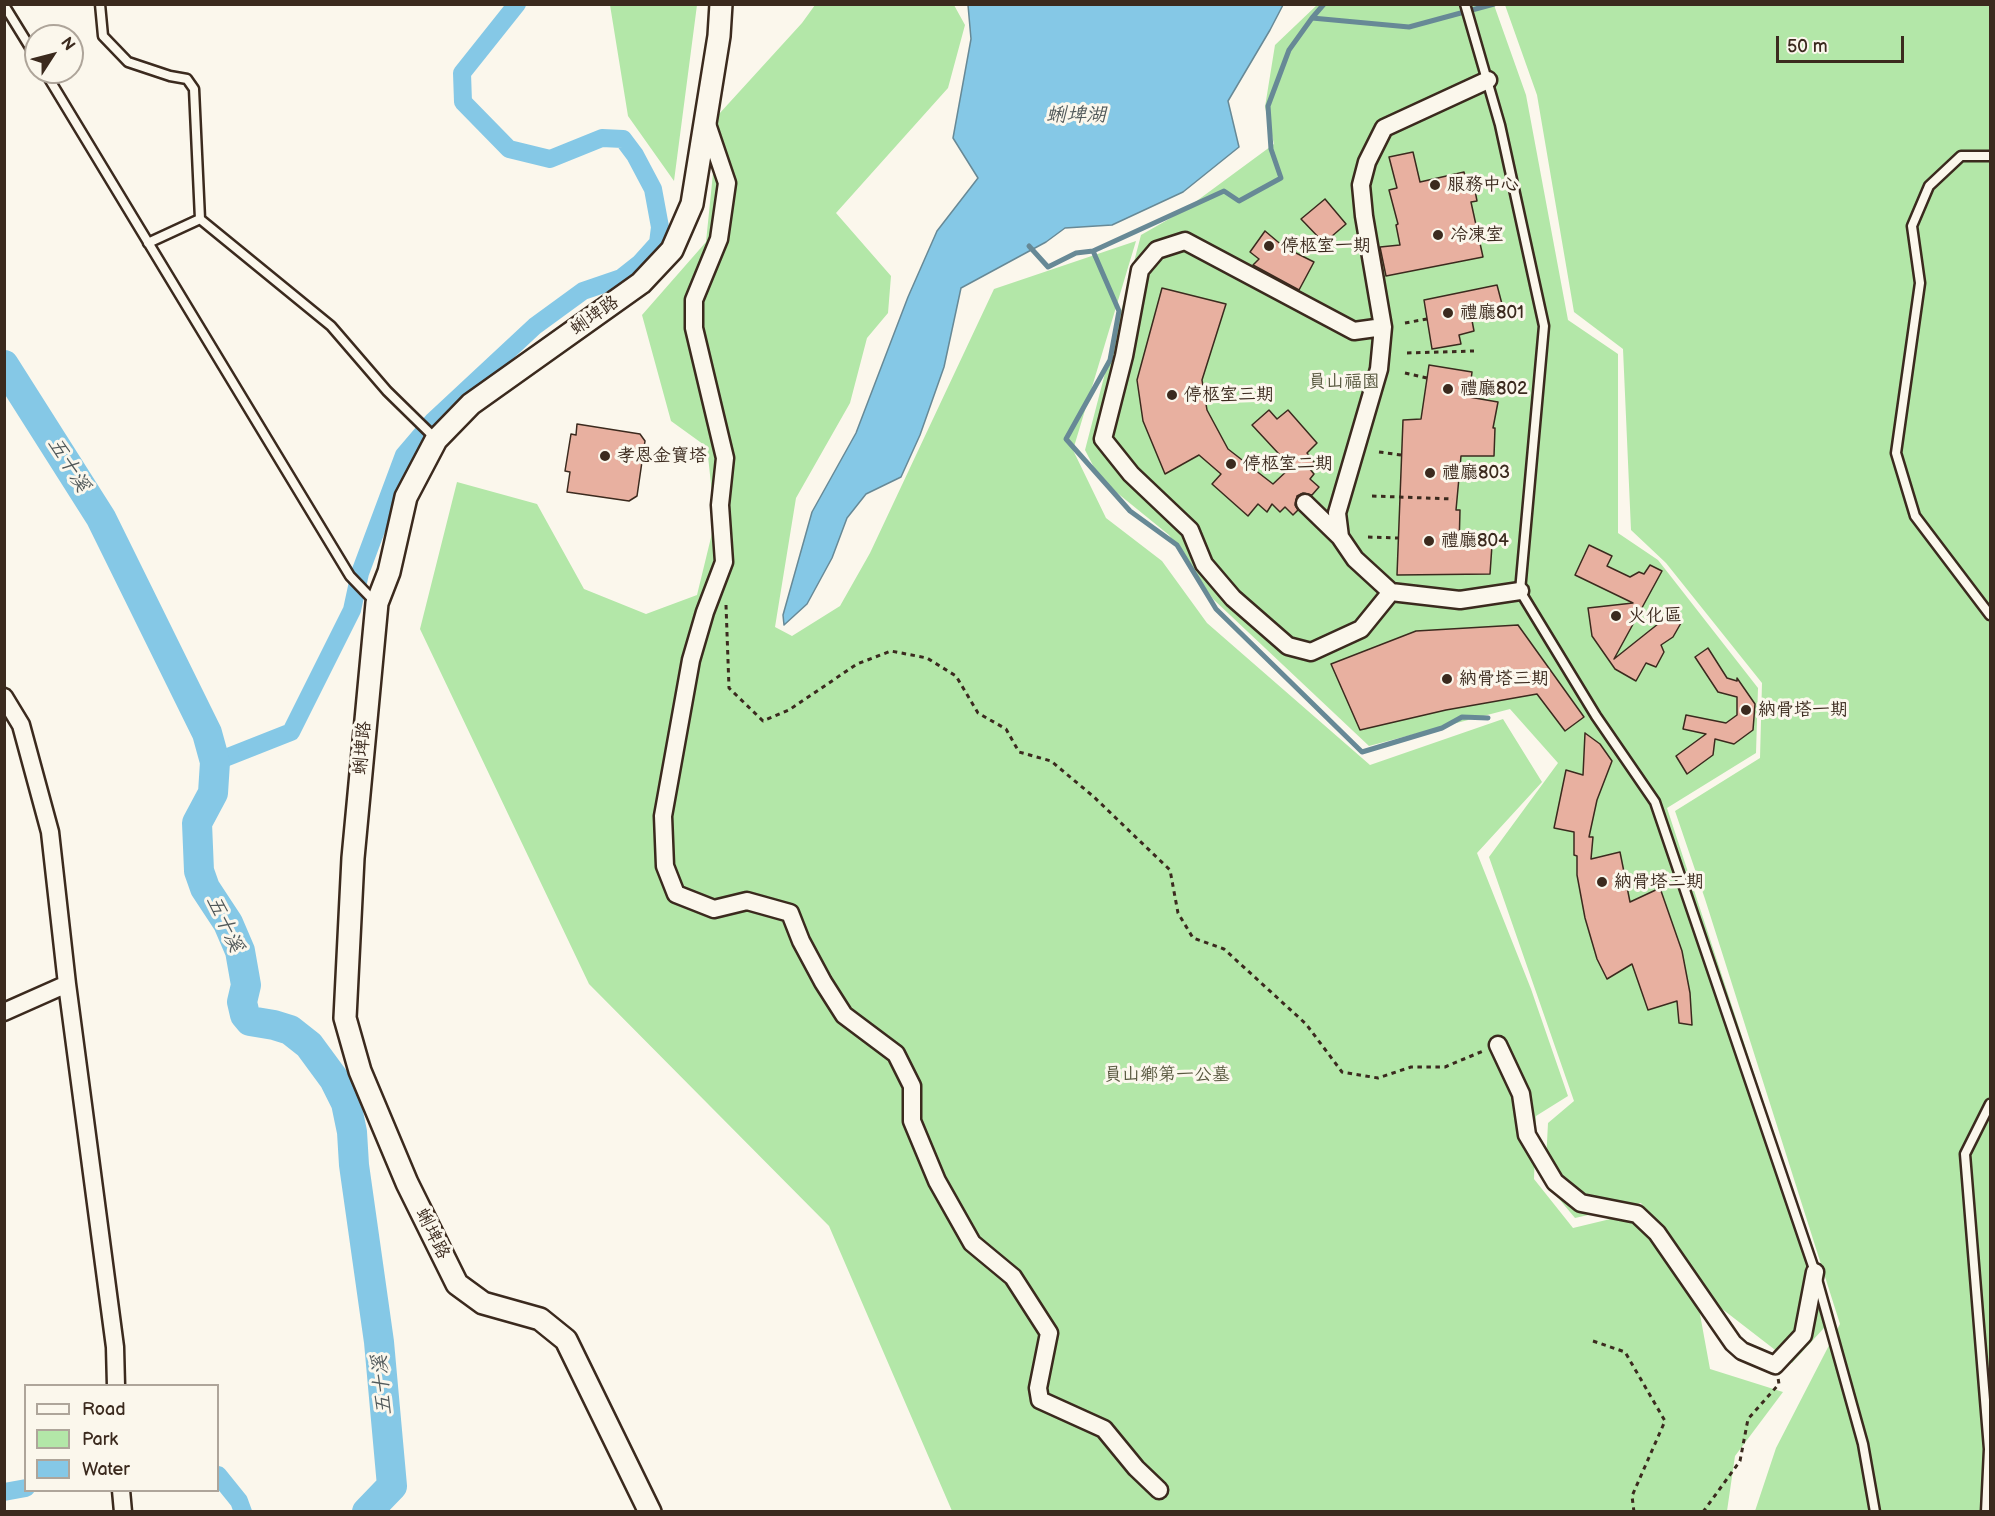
<!DOCTYPE html>
<html>
<head>
<meta charset="utf-8">
<style>
	body { margin:0 }
	#map { position:relative; width:1995px; height:1516px; overflow:hidden; background:#fbf7ec; font-family:"Balsamiq Sans",sans-serif }
	canvas { display:block }
	.frame { position:absolute; inset:0; border:6px solid #3b2a1e; pointer-events:none }
	.legend { position:absolute; left:24px; top:1384px; width:195px; height:108px; box-sizing:border-box; background:#fbf7ec; border:2px solid #aea59a; margin:0; padding:8px 10px; list-style:none; font-size:18px; color:#3b2a1e }
	.legend li { display:flex; align-items:center; gap:12px; height:30px }
	.legend b { width:30px; border:2px solid #aea59a }
	.north { position:absolute; left:24px; top:24px; width:60px; height:60px; box-sizing:border-box; background:#fbf7ec; border:2px solid #aea59a; border-radius:50%; rotate:54deg; font-size:16px; font-weight:700; line-height:24px; text-align:center; color:#3b2a1e }
	.north::after { content:''; display:block; margin:auto; width:21px; height:27px; background:#3b2a1e; clip-path:polygon(50% 0,100% 100%,50% 72%,0 100%) }
	.scale { position:absolute; left:1776px; top:36px; width:128px; height:27px; box-sizing:border-box; border:3px solid #3b2a1e; border-top:0; padding-left:8px; font-size:18px; line-height:21px; white-space:nowrap; color:#3b2a1e; -webkit-text-stroke:4px #fbf7ec; paint-order:stroke }
</style>
</head>
<body>
<div id="map">
<canvas width="1995" height="1516"></canvas>
<div class="frame"></div>
<ul class="legend">
<li><b style="height:8px;background:#fbf7ec"></b>Road</li>
<li><b style="height:16px;background:#b3e7a8"></b>Park</li>
<li><b style="height:16px;background:#85c8e6"></b>Water</li>
</ul>
<div class="north">N</div>
<div class="scale">50 m</div>
</div>
<script>
const g = document.querySelector('canvas').getContext('2d');
g.lineJoin = 'round';
function paint(path, color) { g.fillStyle = color; g.fill(path, 'evenodd'); }
const toPath = rows => new Path2D(rows.map(r => 'M' + r).join(''));
function strokePath(path, color, width, dash) { g.strokeStyle = color; g.lineWidth = width; g.lineCap = dash ? 'butt' : 'round'; g.setLineDash(dash || []); g.stroke(path); }
function drawText(font, color, halo, rows, align = 'center') {
  g.font = font + ' "Balsamiq Sans","LXGW WenKai TC",sans-serif'; g.lineWidth = 6; g.setLineDash([]); g.textBaseline = 'middle'; g.strokeStyle = halo; g.fillStyle = color; for (const [text, x, y, turn = 0] of rows) {
    g.save(); g.translate(x, y); g.rotate((+turn || 0) * Math.PI / 180); g.textAlign = isNaN(turn) ? turn : align; if (halo) g.strokeText(text, 0, 0); g.fillText(text, 0, 0); g.restore();
  }
}
paint(toPath([
	[610,5,697,5,674,181,628,116],
	[815,5,954,5,965,25,948,88,836,213,891,276,888,313,867,338,850,403,796,498,775,627,792,636,840,606,870,553,994,289,1136,241,1073,450,1106,518,1162,561,1207,623,1370,765,1503,719,1542,782,1477,853,1531,989,1568,1096,1536,1116,1534,1179,1573,1228,1627,1215,1695,1287,1710,1369,1783,1392,1735,1456,1727,1511,952,1511,829,1226,589,984,420,629,457,482,537,504,584,589,646,614,697,595,715,521,707,447,671,421,642,315,706,242,719,114,802,23],
	[1317,5,1494,5,1526,95,1568,320,1618,354,1618,533,1658,560,1758,688,1756,753,1667,808,1834,1317,1792,1363,1717,1305,1641,1203,1575,1218,1545,1182,1548,1123,1574,1101,1489,857,1558,763,1510,709,1369,746,1213,599,1169,535,1100,479,1085,450,1141,235,1183,211,1274,144,1265,107,1275,45],
	[1505,5,1990,5,1990,1511,1755,1511,1776,1448,1840,1324,1705,899,1675,811,1760,758,1762,683,1666,563,1631,530,1623,349,1574,312,1537,95]
]), '#b3e7a8');
const water = toPath([
	[968,5,1283,5,1270,30,1228,101,1239,147,1183,192,1112,225,1065,228,1046,242,961,288,944,367,920,435,901,477,866,494,847,518,832,558,807,604,784,625,783,615,812,512,856,433,908,297,937,231,978,178,953,138,971,39,968,5]
]);
paint(water, '#85c8e6');
strokePath(water, '#678996', 1.5);
strokePath(toPath([
	[1312,18,1409,27,1494,4],
	[1029,246,1048,267,1076,253,1093,251,1224,191,1239,201,1281,178,1271,149,1268,106,1289,50,1312,18,1324,4],
	[1093,251,1119,311,1110,360,1066,439,1130,511,1177,545,1216,609,1362,752,1442,728,1462,717,1488,718]
]), '#678996', 5);
strokePath(toPath([
	[215,762,291,732,352,610,360,573,404,455,433,421,535,326,583,291,621,278,640,263,658,243,660,227,653,189,635,155,623,139,602,138,550,159,509,149,463,102,462,73,517,4],
	[218,1475,239,1501,243,1512],
	[4,1492,26,1488]
]), '#85c8e6', 18);
strokePath(toPath([
	[4,365,101,518,207,733,215,762,213,793,197,823,199,871,205,888,228,923,240,951,246,985,242,1002,245,1015,250,1021,274,1025,290,1030,309,1045,334,1079,346,1103,352,1132,354,1165,379,1342,392,1486,367,1512]
]), '#85c8e6', 30);
const building = toPath([
	[1413,152,1420,182,1464,172,1466,180,1473,180,1477,201,1471,202,1483,257,1386,276,1380,247,1400,245,1396,225,1398,224,1389,190,1397,188,1389,157,1413,152],
	[1325,199,1346,224,1324,243,1301,219,1325,199],
	[1265,231,1284,247,1314,262,1299,290,1253,265,1259,259,1250,252,1265,231],
	[1497,285,1502,304,1470,310,1474,331,1459,335,1461,344,1432,349,1424,300,1497,285],
	[1162,288,1226,304,1202,380,1207,410,1228,449,1273,484,1291,467,1252,425,1269,410,1277,419,1288,410,1317,443,1307,453,1314,462,1309,468,1314,474,1310,479,1319,487,1312,495,1303,493,1297,496,1295,505,1298,510,1293,515,1285,507,1280,512,1272,504,1267,512,1258,504,1248,516,1212,484,1221,474,1199,455,1165,474,1143,421,1137,380,1162,288],
	[1429,365,1472,372,1469,397,1498,402,1493,428,1495,428,1494,456,1461,456,1456,510,1460,510,1459,547,1492,545,1490,574,1397,575,1403,420,1421,419,1429,365],
	[577,424,640,434,645,441,637,496,629,501,567,492,570,472,565,471,571,434,576,435,577,424],
	[1589,545,1612,556,1607,566,1630,577,1639,572,1644,574,1650,565,1662,571,1614,659,1673,612,1681,623,1673,637,1661,645,1664,652,1656,667,1646,663,1636,681,1615,669,1592,636,1588,608,1633,603,1575,575,1589,545],
	[1518,625,1584,717,1565,731,1537,694,1446,710,1360,730,1331,664,1416,631,1518,625],
	[1708,648,1727,678,1737,681,1737,678,1755,704,1753,730,1734,744,1715,739,1713,755,1687,774,1676,756,1706,734,1683,729,1686,715,1726,723,1737,715,1737,697,1718,692,1695,657,1708,648],
	[1585,733,1600,744,1612,761,1597,800,1589,837,1593,837,1591,859,1620,852,1630,902,1660,888,1682,951,1690,993,1692,1025,1679,1023,1677,1001,1648,1010,1632,964,1607,979,1597,959,1585,918,1577,875,1577,856,1574,855,1574,832,1554,828,1566,770,1583,775,1585,733]
]);
paint(building, '#e8b0a0');
strokePath(building, '#3b2a1e', 1.5);
const service = toPath([
	[100,4,103,36,128,62,170,76,187,79,194,89,200,219,331,326,387,391,436,439],
	[1465,4,1500,125,1544,326,1520,591,1596,716,1655,802,1815,1272,1863,1444,1875,1512],
	[4,5,36,57],
	[45,72,350,576,376,603],
	[1990,156,1961,156,1929,186,1912,226,1920,283,1896,453,1915,516,1990,615],
	[148,243,200,219],
	[1986,1512,1989,1449,1965,1154,1990,1104]
]);
const minor = toPath([
	[1488,80,1384,128,1367,162,1361,185,1364,216,1383,327,1379,369,1337,513,1340,537,1355,559,1391,592,1460,600,1520,591],
	[706,121,727,183,719,239,694,300,694,328,725,458,720,505,724,562,705,612,691,660,663,816,665,866,676,894,714,909,747,901,790,913,801,941,823,982,844,1015,896,1054,912,1086,912,1121,937,1181,972,1243,1013,1277,1049,1333,1038,1388,1040,1400,1104,1429,1136,1468,1159,1490],
	[1383,327,1354,331,1185,241,1157,250,1140,270,1124,356,1103,439,1131,474,1190,530,1204,564,1233,598,1288,646,1311,652,1361,629,1391,592],
	[1305,503,1340,537],
	[4,697,21,725,50,832,67,984,115,1347,116,1386],
	[4,1012,67,984],
	[1498,1045,1521,1094,1527,1135,1555,1182,1581,1203,1637,1214,1657,1233,1733,1343,1742,1351,1775,1365,1803,1335,1815,1272],
	[121,1490,123,1512]
]);
const tertiary = toPath([
	[650,1512,566,1340,540,1319,483,1303,457,1284,407,1183,360,1071,345,1018,353,858,377,603,389,572,406,497,436,440,471,404,641,283,672,250,692,204,719,36,721,4]
]);
strokePath(service, '#3b2a1e', 13);
strokePath(minor, '#3b2a1e', 21);
strokePath(tertiary, '#3b2a1e', 26);
strokePath(toPath([
	[1405,323,1427,319],
	[1407,353,1474,351],
	[1405,373,1427,378],
	[1379,452,1401,455],
	[1372,496,1453,499],
	[1368,537,1398,538],
	[726,605,729,688,763,721,789,710,857,664,891,651,927,658,956,676,978,713,1006,729,1019,752,1051,761,1094,797,1170,870,1178,913,1193,938,1224,949,1306,1024,1342,1072,1378,1078,1411,1067,1445,1067,1483,1051],
	[1593,1341,1625,1352,1665,1421,1632,1496,1634,1512],
	[1703,1512,1740,1461,1748,1419,1779,1384,1778,1378]
]), '#3b2a1e', 3, [4.5, 4.5]);
strokePath(service, '#fbf7ec', 8);
strokePath(minor, '#fbf7ec', 16);
strokePath(tertiary, '#fbf7ec', 21);
for (const [x, y, r, color] of [
	[1435,185,6,"#3b2a1e"],
	[1438,235,6,"#3b2a1e"],
	[1269,246,6,"#3b2a1e"],
	[1448,313,6,"#3b2a1e"],
	[1448,389,6,"#3b2a1e"],
	[1172,395,6,"#3b2a1e"],
	[605,456,6,"#3b2a1e"],
	[1231,464,6,"#3b2a1e"],
	[1430,473,6,"#3b2a1e"],
	[1429,541,6,"#3b2a1e"],
	[1616,616,6,"#3b2a1e"],
	[1447,679,6,"#3b2a1e"],
	[1746,710,6,"#3b2a1e"],
	[1602,882,6,"#3b2a1e"]
]) { const dot = new Path2D(); dot.arc(x, y, r, 0, 2 * Math.PI); g.fillStyle = color; g.fill(dot); strokePath(dot, '#fbf7ec', 2); }
drawText('18px', '#3b2a1e', '#fbf7ec', [
	["服務中心",1447,185],
	["冷凍室",1450,235],
	["停柩室一期",1281,246],
	["禮廳801",1460,313],
	["禮廳802",1460,389],
	["停柩室三期",1184,395],
	["孝恩金寶塔",617,456],
	["停柩室二期",1243,464],
	["禮廳803",1442,473],
	["禮廳804",1441,541],
	["火化區",1628,616],
	["納骨塔三期",1459,679],
	["納骨塔一期",1758,710],
	["納骨塔二期",1614,882]
], 'left');
drawText('18px', '#3b2a1e', '#fbf7ec', [
	["蜊埤路",595,316,-35],
	["蜊埤路",363,748,-85],
	["蜊埤路",432,1234,64]
]);
drawText('18px', '#595940', '#fbf7ec', [
	["員山福園",1344,382],
	["員山鄉第一公墓",1167,1075]
]);
drawText('italic 20px', '#51595a', '#fbf7ec', [
	["蜊埤湖",1076,116],
	["五十溪",68,465,58],
	["五十溪",224,924,65],
	["五十溪",383,1385,-95]
]);
</script>
</body>
</html>
